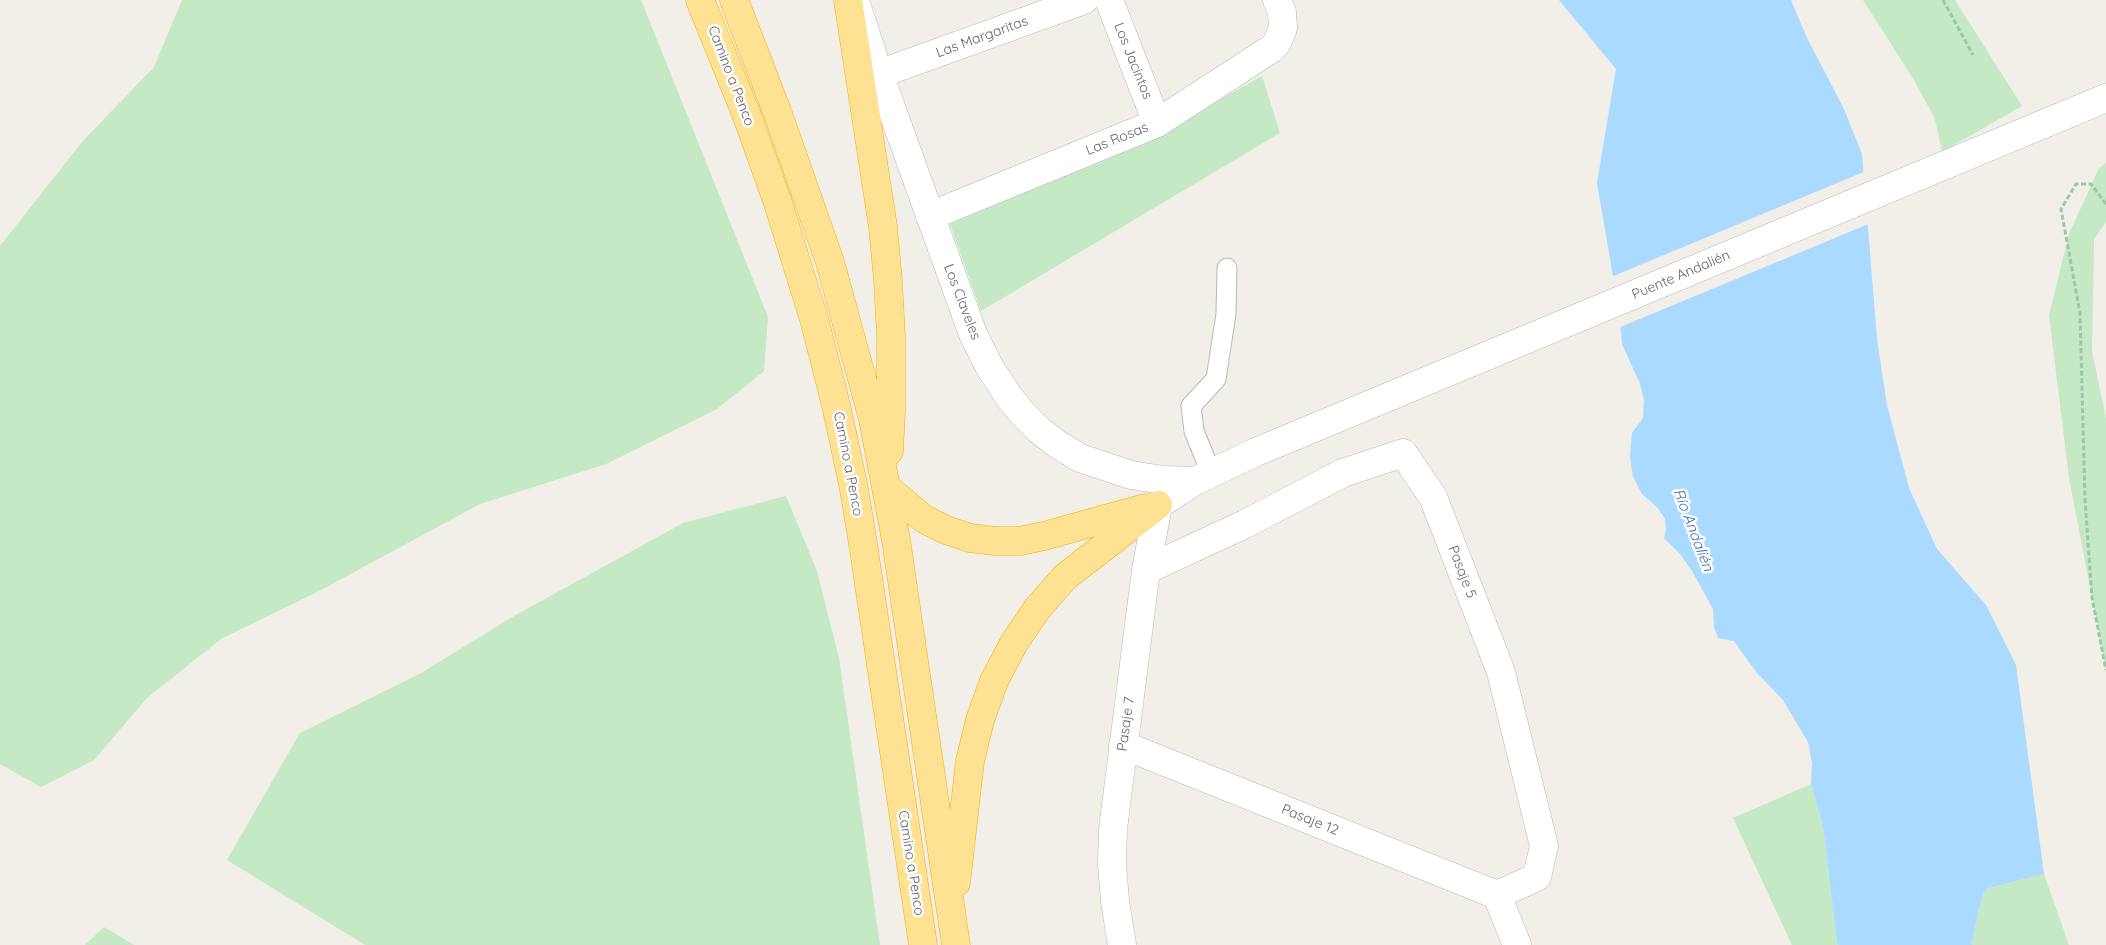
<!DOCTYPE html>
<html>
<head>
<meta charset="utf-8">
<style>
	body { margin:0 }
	canvas { display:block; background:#f1efe8 }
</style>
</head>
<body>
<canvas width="2106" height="945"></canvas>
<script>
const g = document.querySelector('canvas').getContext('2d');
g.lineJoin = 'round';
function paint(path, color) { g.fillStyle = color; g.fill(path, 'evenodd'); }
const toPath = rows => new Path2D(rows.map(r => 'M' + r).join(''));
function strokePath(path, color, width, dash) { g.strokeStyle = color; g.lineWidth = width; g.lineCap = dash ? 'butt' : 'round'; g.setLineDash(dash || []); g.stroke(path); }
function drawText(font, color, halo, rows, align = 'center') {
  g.font = font + ' Quicksand,sans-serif'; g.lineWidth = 5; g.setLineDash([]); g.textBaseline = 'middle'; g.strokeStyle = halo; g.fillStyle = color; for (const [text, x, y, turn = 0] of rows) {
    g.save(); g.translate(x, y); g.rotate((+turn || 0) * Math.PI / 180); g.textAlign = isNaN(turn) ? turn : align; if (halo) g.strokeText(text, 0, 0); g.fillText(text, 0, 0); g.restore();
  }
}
paint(toPath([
	[182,0,641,0,768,317,764,371,717,409,606,464,480,504,321,590,221,639,147,698,94,760,41,787,0,764,0,246,82,142,154,67],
	[1863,0,1955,0,2022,106,1942,152,1935,119,1914,80],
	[1262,76,1280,133,981,311,950,224,1145,142],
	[2106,163,2106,222,2094,239,2092,352,2106,418,2106,670,2069,478,2049,315,2069,234,2099,168],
	[786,496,817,571,839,658,880,945,365,945,227,860,300,733,421,673,514,616,683,523],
	[1811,784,1823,826,1837,941,1839,945,1792,945,1733,818],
	[2044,874,2069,945,1972,945,1979,908,1985,889],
	[104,927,134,945,85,945]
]), '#c5e8c5');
paint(toPath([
	[1559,0,1791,0,1807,38,1844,109,1862,154,1877,339,1887,405,1909,488,1937,549,1986,605,2016,665,2044,874,1985,889,1979,908,1972,945,1839,945,1837,941,1823,826,1811,784,1812,763,1808,742,1783,700,1757,673,1734,641,1718,638,1714,627,1713,609,1692,571,1680,554,1664,538,1666,530,1665,519,1658,508,1642,494,1633,477,1630,457,1632,433,1643,418,1644,400,1640,384,1622,344,1619,311,1597,183,1616,69]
]), '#aadaff');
paint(toPath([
	[1866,171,1871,223,1618,328,1611,277]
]), '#f1efe8');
const lane = toPath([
	[1211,473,1194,431,1191,406,1216,379,1226,314,1227,268]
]);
const street = toPath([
	[1109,0,1157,123],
	[879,74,1084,0],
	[930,216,1157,123,1271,49,1277,43,1283,28,1282,12,1277,0],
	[1146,570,1245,524,1343,473,1403,453,1433,497,1501,672,1544,846,1537,877,1497,895],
	[1123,745,1497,895],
	[1497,895,1517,945],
	[1122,945,1115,901,1112,865,1113,829,1146,570,1158,505]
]);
const secondary = toPath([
	[856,4,879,74,973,334,989,366,1009,397,1023,414,1039,430,1057,444,1080,458,1131,475,1163,480,1195,481],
	[1158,505,1195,481,1256,452,2106,98]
]);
const highway = toPath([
	[700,0,747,116,777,200,814,319,836,405,854,489,863,544,923,945],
	[734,0,778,114,830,262,873,419,896,540,956,945],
	[848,0,883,227,888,281,891,336,891,411,889,451],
	[886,487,924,519,946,530,970,538,995,541,1020,541,1044,536,1145,508],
	[956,883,970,761,980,720,994,681,1014,643,1037,609,1065,577,1158,505]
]);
strokePath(lane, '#b5b8bc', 21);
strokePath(street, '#b5b8bc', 29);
strokePath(secondary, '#b6babf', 29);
strokePath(highway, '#f9ab00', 29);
strokePath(toPath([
	[1943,0,1973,55],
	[2106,204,2091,184,2076,184,2061,209,2080,313,2085,500,2092,598,2106,670]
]), '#9cc7a9', 3, [5, 2.5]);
strokePath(lane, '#fff', 19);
strokePath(street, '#fff', 28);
strokePath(secondary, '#fff', 28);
strokePath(highway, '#fde293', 28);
drawText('14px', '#5f6368', '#fff', [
	["Las Margaritas",982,37,-20],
	["Los Jacintos",1133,61,68],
	["Camino a Penco",731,76,69],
	["Las Rosas",1117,139,-22],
	["Puente Andalién",1681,275,-23],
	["Los Claveles",962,302,69],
	["Camino a Penco",848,464,79],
	["Pasaje 5",1462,572,69],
	["Pasaje 7",1126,724,-82],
	["Pasaje 12",1310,820,22],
	["Camino a Penco",911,863,81]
]);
drawText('italic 15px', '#4174aa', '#fff', [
	["Río Andalién",1693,530,69]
]);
</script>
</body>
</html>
